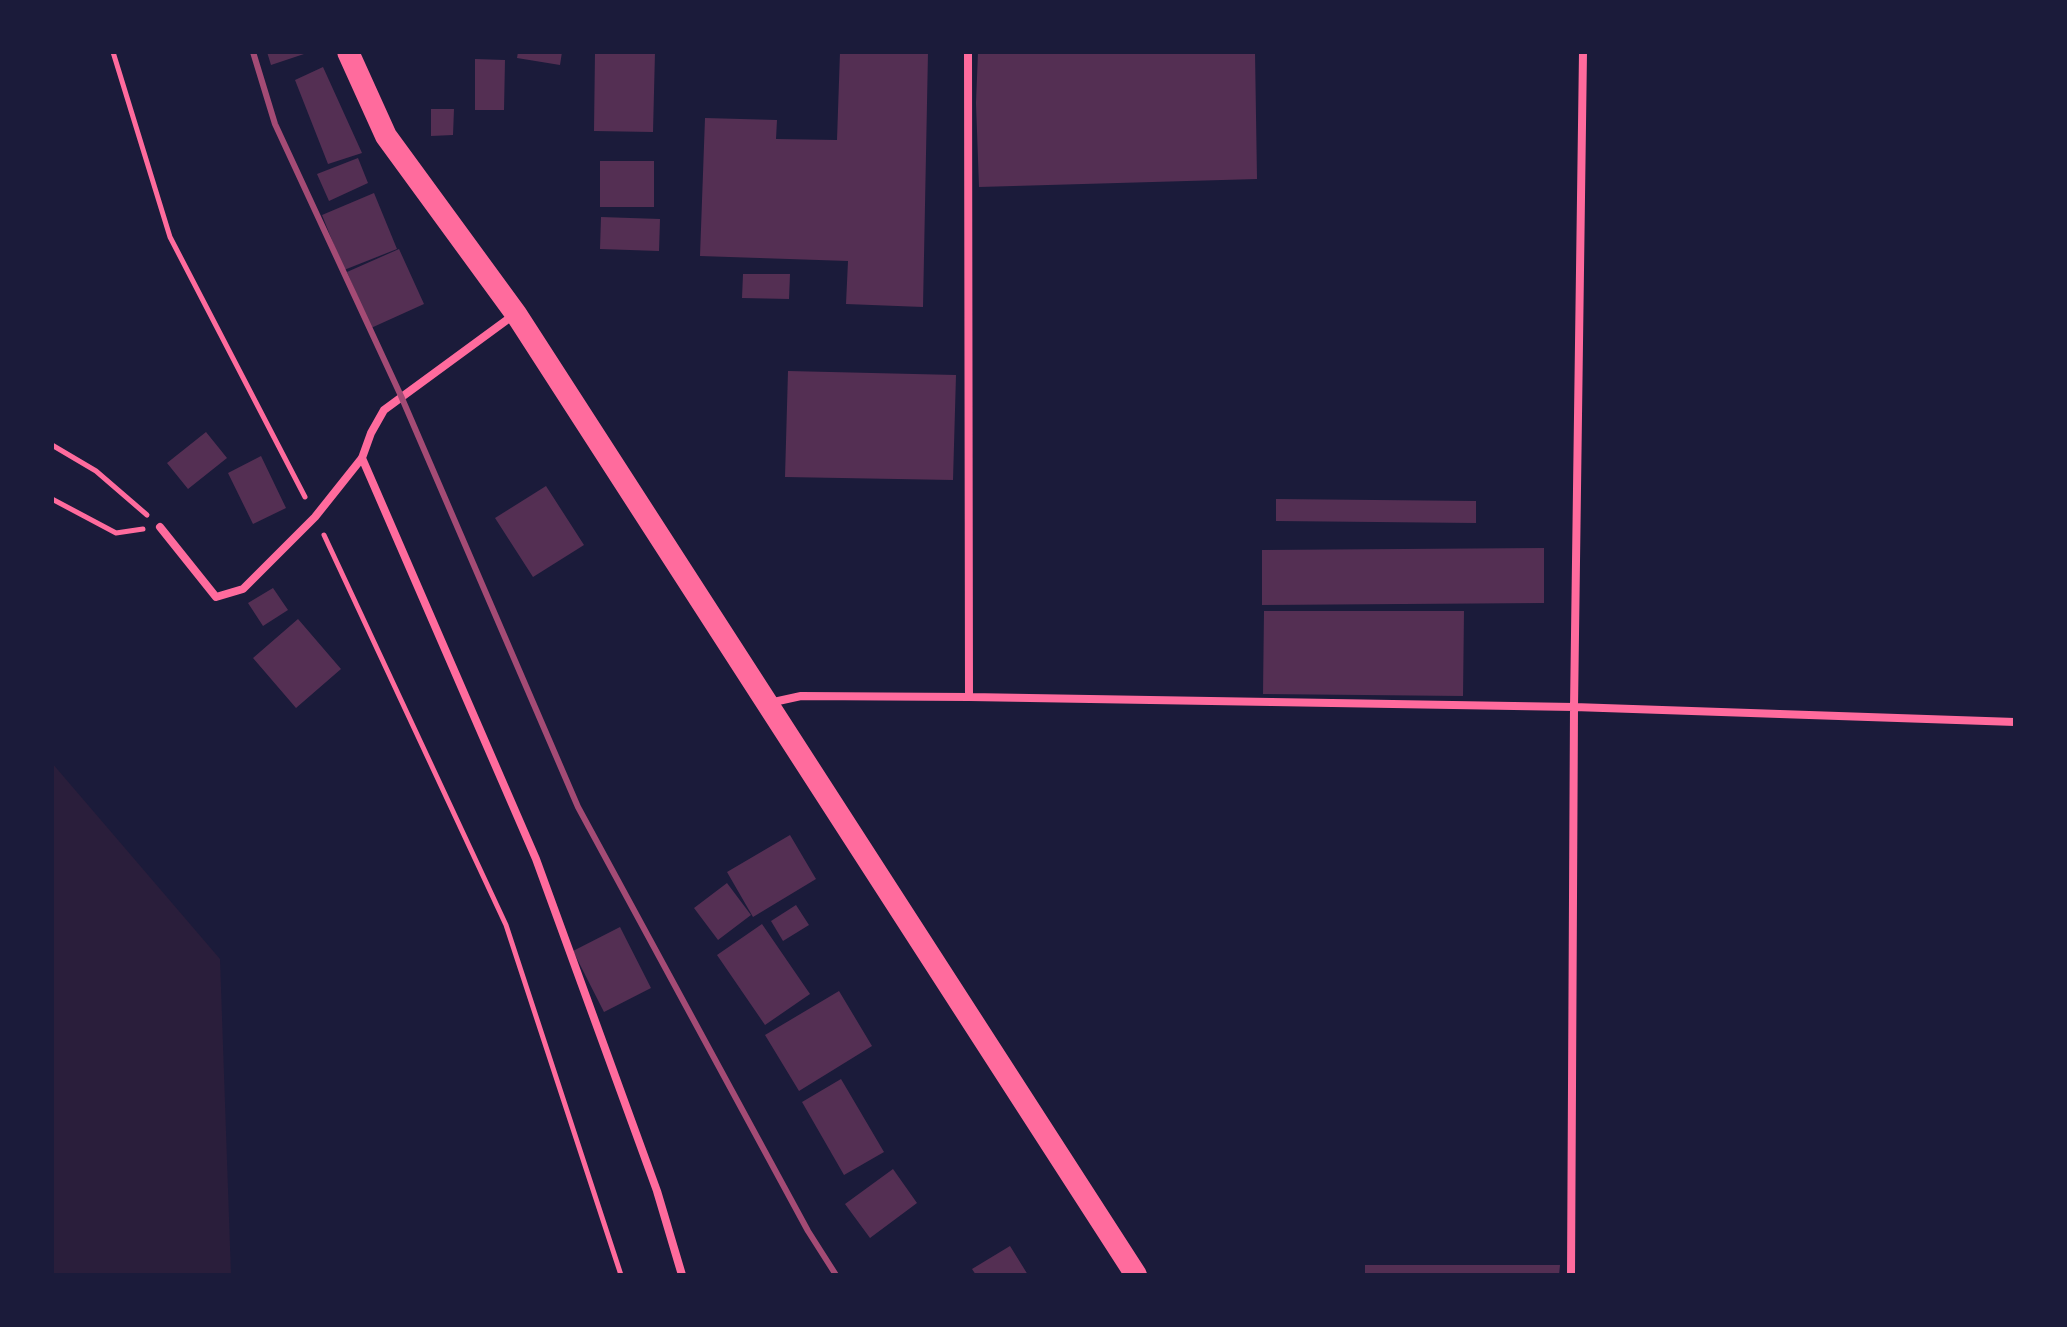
<!DOCTYPE html>
<html>
<head>
<meta charset="utf-8">
<style>
	body { margin:0 }
	#map { position:relative; width:2067px; height:1327px; overflow:hidden; background:#1b1b3a; font-family:Karla,sans-serif }
	canvas { display:block }
	.frame { position:absolute; inset:0; border:54px solid #1b1b3a; pointer-events:none }
</style>
</head>
<body>
<div id="map">
<canvas width="2067" height="1327"></canvas>
<div class="frame"></div>
</div>
<script>
const g = document.querySelector('canvas').getContext('2d');
g.lineJoin = 'round';
function paint(path, color) { g.fillStyle = color; g.fill(path, 'evenodd'); }
const toPath = rows => new Path2D(rows.map(r => 'M' + r).join(''));
function strokePath(path, color, width, dash) { g.strokeStyle = color; g.lineWidth = width; g.lineCap = dash ? 'butt' : 'round'; g.setLineDash(dash || []); g.stroke(path); }
paint(toPath([
	[52,763,220,959,231,1275,52,1275]
]), '#2a1e3b');
paint(toPath([
	[267,52,307,52,307,53,271,65],
	[518,52,562,52,560,65,517,58],
	[595,52,655,52,653,132,594,131],
	[840,52,928,52,923,307,846,304,848,261,700,256,705,118,777,120,776,139,837,140],
	[978,52,1255,52,1257,179,979,187,976,103],
	[475,59,505,60,504,110,475,110],
	[323,67,362,153,328,164,295,80],
	[431,109,454,109,453,135,431,136],
	[358,158,368,183,329,201,317,174],
	[600,161,654,161,654,207,600,207],
	[374,193,397,249,344,270,322,215],
	[601,217,660,219,659,251,600,249],
	[399,249,424,304,371,328,347,272],
	[743,274,790,274,789,299,742,298],
	[788,371,956,375,953,480,785,477],
	[206,432,227,458,188,489,167,463],
	[261,456,286,508,253,524,228,473],
	[546,486,584,545,533,577,495,518],
	[1276,499,1476,501,1476,523,1276,521],
	[1544,548,1544,603,1262,605,1262,550],
	[273,588,288,610,263,626,248,603],
	[1264,611,1464,611,1463,696,1263,694],
	[298,619,341,669,296,708,253,658],
	[790,835,816,879,753,917,727,872],
	[727,883,751,915,718,940,694,908],
	[796,905,809,925,783,941,771,921],
	[762,924,810,994,765,1025,717,955],
	[620,927,651,988,604,1012,573,951],
	[839,991,872,1046,799,1091,765,1035],
	[841,1079,884,1152,844,1175,802,1102],
	[893,1169,917,1203,870,1238,845,1204],
	[1010,1246,1028,1275,976,1275,972,1269],
	[1365,1265,1560,1265,1559,1275,1365,1275]
]), '#542f53');
strokePath(toPath([
	[113,52,170,237,305,497],
	[52,445,96,471,147,515],
	[52,499,116,533,143,529],
	[324,535,506,925,621,1275]
]), '#ff6b9d', 5);
strokePath(toPath([
	[968,52,969,697],
	[362,458,536,859,657,1191,682,1275],
	[160,527,216,597,243,589,315,517,362,458,371,433,384,410,515,314],
	[769,703,801,696,969,697,1574,707,2015,722],
	[1571,1275,1574,707,1583,52]
]), '#ff6b9d', 8);
strokePath(toPath([
	[348,52,386,136,516,314,1136,1275]
]), '#ff6b9d', 22);
strokePath(toPath([
	[253,52,275,124,401,396,578,807,808,1231,836,1275]
]), '#a44b75', 6);
</script>
</body>
</html>
